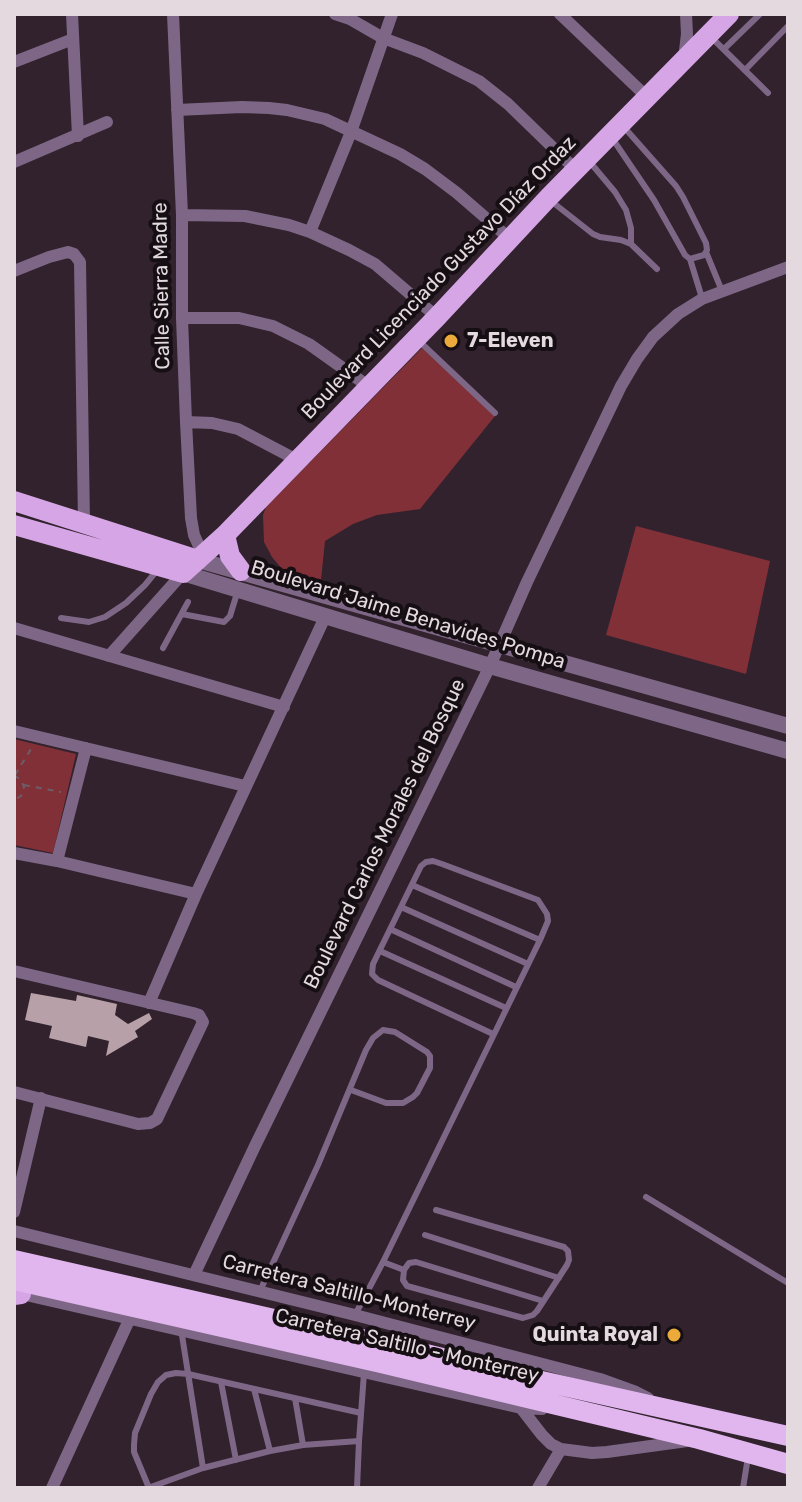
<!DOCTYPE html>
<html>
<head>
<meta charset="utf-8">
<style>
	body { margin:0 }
	#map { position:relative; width:802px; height:1502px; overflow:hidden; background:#31222d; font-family:Rubik,sans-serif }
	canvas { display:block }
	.frame { position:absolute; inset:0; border:16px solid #e3d9df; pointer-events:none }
</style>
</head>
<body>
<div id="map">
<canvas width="802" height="1502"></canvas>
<div class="frame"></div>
</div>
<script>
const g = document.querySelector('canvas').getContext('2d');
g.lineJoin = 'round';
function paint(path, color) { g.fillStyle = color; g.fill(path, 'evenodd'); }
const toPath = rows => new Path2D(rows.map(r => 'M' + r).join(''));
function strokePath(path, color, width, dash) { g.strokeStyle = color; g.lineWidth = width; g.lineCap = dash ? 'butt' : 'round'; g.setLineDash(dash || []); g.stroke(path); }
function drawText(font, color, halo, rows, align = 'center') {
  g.font = font + ' Rubik,sans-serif'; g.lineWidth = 8; g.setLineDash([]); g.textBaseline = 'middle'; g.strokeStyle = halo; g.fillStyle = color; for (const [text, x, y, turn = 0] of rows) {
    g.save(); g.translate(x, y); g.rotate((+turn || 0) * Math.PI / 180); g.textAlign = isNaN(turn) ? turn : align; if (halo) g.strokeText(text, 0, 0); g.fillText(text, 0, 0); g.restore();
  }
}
paint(toPath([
	[422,348,495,416,420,509,377,515,353,524,325,541,321,580,282,569,272,557,264,542,263,515,266,507],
	[636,526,770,561,746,674,606,635],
	[14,739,76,754,53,853,14,845]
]), '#813038');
paint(toPath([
	[31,993,76,1001,77,995,117,1004,115,1015,128,1024,149,1013,152,1019,135,1031,138,1037,106,1056,109,1041,88,1036,86,1047,49,1038,52,1026,25,1020]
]), '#b7a0a7');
strokePath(toPath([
	[14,775,21,780,24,787,21,796,14,800],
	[15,775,31,749],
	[24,785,61,792]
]), '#6c5e68', 2, [6, 6]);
strokePath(toPath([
	[711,37,768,93],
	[724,49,760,14],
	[745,70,788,26],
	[612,138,654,200,685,255,690,259,704,255,707,250,706,243,683,197,676,186,623,126],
	[589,161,615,192,626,210,631,228,631,244],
	[551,201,593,234,600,237,621,240,631,244,657,269],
	[706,252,722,291],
	[690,259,702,298],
	[419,341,495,413],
	[182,614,224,622,230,616,238,590],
	[61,618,89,622,105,617,126,603,145,585,158,569],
	[163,648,188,602],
	[412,885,540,940],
	[401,907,528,964],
	[390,929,516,987],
	[380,951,506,1008],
	[646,1197,788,1283],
	[436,1210,564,1247,568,1251,569,1260,567,1265,537,1311,533,1315,523,1318,407,1286,403,1280,404,1270,409,1263,416,1262,543,1301],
	[425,1235,559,1278],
	[383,1262,404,1270],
	[260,1291,318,1165,366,1050,373,1038,383,1030,395,1032,427,1052,430,1056,430,1068,417,1093,413,1097,403,1103,386,1103,351,1090],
	[355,1315,383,1262,540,940,548,921,547,914,538,900,442,864,433,861,426,862,421,866,373,964,372,974,378,980,493,1034],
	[181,1329,203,1468],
	[221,1382,236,1460],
	[254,1389,270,1451],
	[295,1398,303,1445],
	[359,1441,364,1373],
	[148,1488,203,1468,270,1451,303,1445,359,1441,357,1488],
	[149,1488,134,1452,134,1445,135,1433,151,1394,158,1382,166,1375,176,1373,188,1374,361,1413],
	[743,1488,748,1457]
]), '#7e6786', 6);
strokePath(toPath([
	[72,14,78,136],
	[173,14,182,215,182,318,186,422,191,518,194,535,203,555],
	[335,14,350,19,383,38,423,53,479,81,508,104,576,170],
	[560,14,647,97],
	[684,59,687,34,686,14],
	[14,62,73,39],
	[177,110,242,107,269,108,287,110,325,119,400,154,425,169,457,193,509,238],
	[14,162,107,122],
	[182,215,245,216,289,225,310,232,349,250,375,264,437,317],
	[310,232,351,132,392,14],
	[14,271,49,257,68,252,74,254,80,262,84,523],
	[182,318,239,318,273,326,309,344,368,386],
	[186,422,212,423,238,429,297,460],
	[14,628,284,707],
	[109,656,183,573],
	[14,731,245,786],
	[14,853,57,861,196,894],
	[57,861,86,748],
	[14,971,193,1013,199,1015,203,1022,157,1119,150,1123,138,1124,14,1092],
	[149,1003,196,894,325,617],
	[14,1212,41,1098],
	[14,1231,355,1315,600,1379,636,1392,648,1398],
	[194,1275,255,1146,490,666,527,582,621,386,637,359,653,337,678,314,702,299,788,267],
	[17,1293,521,1408,542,1409],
	[521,1408,542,1435,551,1444,561,1449,592,1453,607,1452,687,1441],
	[52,1488,130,1318],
	[538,1488,561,1449]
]), '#7e6786', 12);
strokePath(toPath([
	[198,560,788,726],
	[183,573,490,666,788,751]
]), '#7e6786', 16);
strokePath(toPath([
	[14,501,198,560],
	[14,525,183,573,225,535,437,317,548,198,729,14],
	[225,535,230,556,241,571],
	[14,1295,21,1294]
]), '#d6a5e6', 20);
strokePath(toPath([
	[14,1260,393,1346,492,1370,788,1436],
	[14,1280,381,1363,699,1439,788,1464]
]), '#e1b6ee', 20);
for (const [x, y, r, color] of [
	[451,341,8,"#ebaa39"],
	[674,1335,8,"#ebaa39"]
]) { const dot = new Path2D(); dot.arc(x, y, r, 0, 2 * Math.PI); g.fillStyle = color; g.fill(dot); strokePath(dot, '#150e13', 3); }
drawText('20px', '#e3d9df', '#150e13', [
	["Boulevard Licenciado Gustavo Díaz Ordaz",439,278,-46],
	["Calle Sierra Madre",162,286,-91],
	["Boulevard Jaime Benavides Pompa",408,615,17],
	["Boulevard Carlos Morales del Bosque",385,834,-64],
	["Carretera Saltillo-Monterrey",349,1293,14],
	["Carretera Saltillo - Monterrey",407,1346,13]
]);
drawText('bold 20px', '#e3d9df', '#150e13', [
	["7-Eleven",467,341],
	["Quinta Royal",658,1335,"right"]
], 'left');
</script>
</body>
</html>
